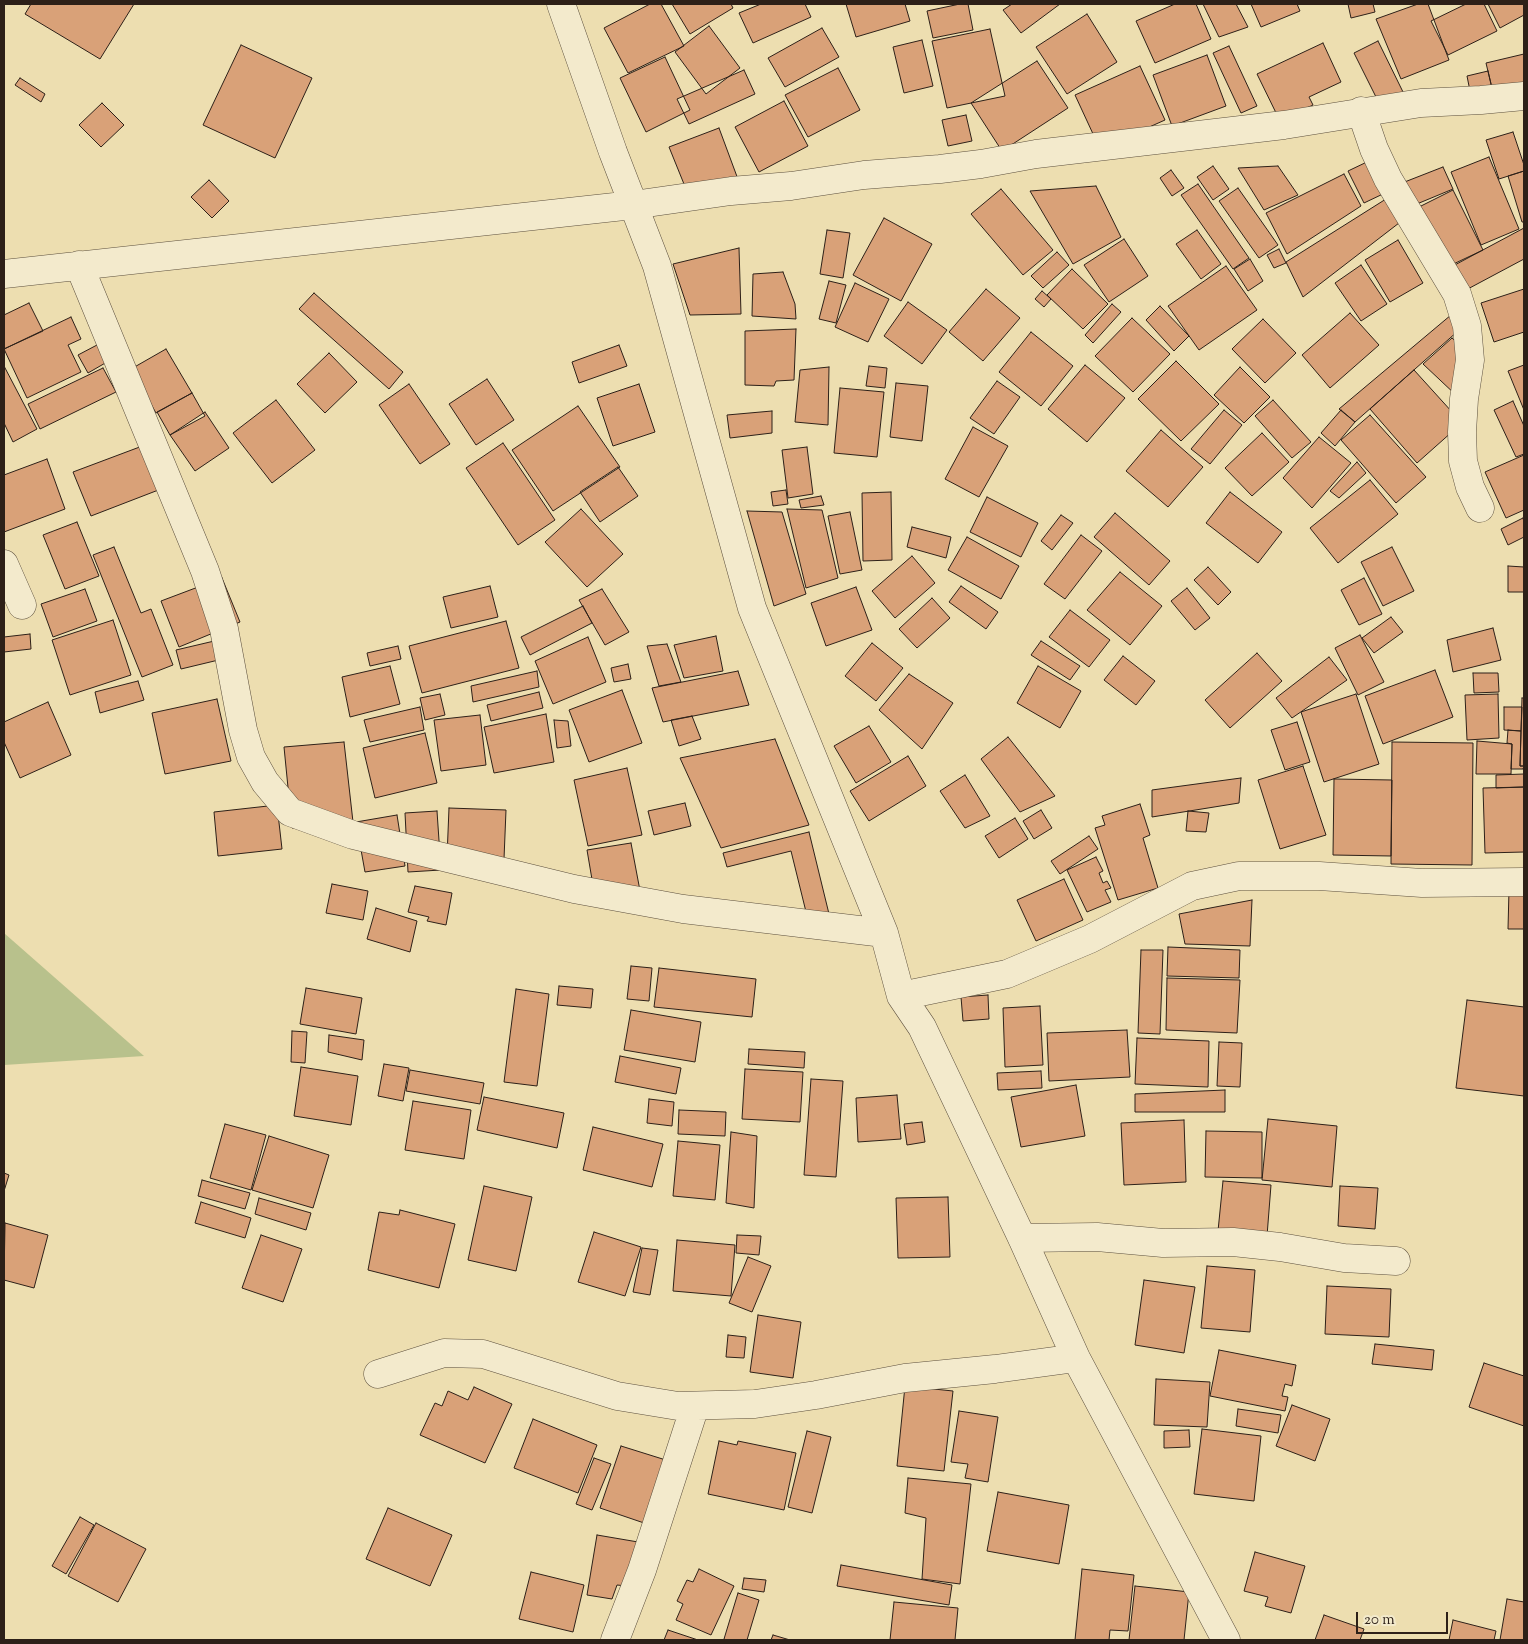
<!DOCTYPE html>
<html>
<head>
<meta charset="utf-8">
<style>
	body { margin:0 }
	#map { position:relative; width:1528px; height:1644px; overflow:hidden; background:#eddeb0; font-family:"Sorts Mill Goudy",serif }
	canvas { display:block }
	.frame { position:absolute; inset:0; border:5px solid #2d2018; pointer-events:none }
	.scale { position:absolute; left:1356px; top:1612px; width:92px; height:22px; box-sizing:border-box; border:2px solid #2d2018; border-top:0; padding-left:6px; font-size:15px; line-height:18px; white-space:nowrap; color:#2d2018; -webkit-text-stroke:4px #f3eacc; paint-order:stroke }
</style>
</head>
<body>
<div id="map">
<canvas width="1528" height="1644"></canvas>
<div class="frame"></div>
<div class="scale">20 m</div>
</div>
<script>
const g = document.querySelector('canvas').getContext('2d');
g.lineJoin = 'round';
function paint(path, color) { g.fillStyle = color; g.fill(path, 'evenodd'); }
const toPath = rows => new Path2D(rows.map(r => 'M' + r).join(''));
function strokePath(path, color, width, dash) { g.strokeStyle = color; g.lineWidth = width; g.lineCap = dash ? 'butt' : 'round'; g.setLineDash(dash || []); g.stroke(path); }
paint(toPath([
	[4,933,144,1056,4,1065]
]), '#b8c18c');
const building = toPath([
	[31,4,134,4,100,59,25,14,31,4],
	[650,4,661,4,684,46,628,73,604,28,650,4],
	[672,4,731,4,733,8,690,34,672,4],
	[761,4,805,4,811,17,753,43,739,13,761,4],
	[846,4,905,4,910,21,856,37,846,4],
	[960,4,968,4,973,30,933,38,927,11,960,4],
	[1012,4,1060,4,1021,33,1003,10,1012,4],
	[1175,4,1196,4,1211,39,1155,63,1136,21,1175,4],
	[1203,4,1236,4,1248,27,1219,37,1203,4],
	[1251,4,1297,4,1300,11,1261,27,1251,4],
	[1348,4,1373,4,1375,12,1351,18,1348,4],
	[1418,4,1428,4,1449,60,1401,79,1376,19,1418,4],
	[1466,4,1484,4,1497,31,1448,55,1431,21,1466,4],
	[1488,4,1524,4,1524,15,1500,28,1488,4],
	[1087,14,1117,62,1067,94,1036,47,1087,14],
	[709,26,740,68,706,94,675,52,709,26],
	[822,28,839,57,785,87,768,58,822,28],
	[990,29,1005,96,947,108,932,41,990,29],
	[922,40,933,86,904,93,893,47,922,40],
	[1378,41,1404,94,1380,105,1354,53,1378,41],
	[1323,43,1341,82,1309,97,1313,105,1280,121,1257,74,1323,43],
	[241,45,312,78,275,158,203,125,241,45],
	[1229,46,1257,106,1241,113,1213,53,1229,46],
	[1524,54,1524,94,1495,101,1486,63,1524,54],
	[1207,55,1226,106,1172,126,1153,75,1207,55],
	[665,57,690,110,646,132,620,78,665,57],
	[1037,61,1068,108,1002,151,971,103,1037,61],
	[1140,66,1165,120,1100,149,1075,95,1140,66],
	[838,68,860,110,808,137,785,95,838,68],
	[744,70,755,94,689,124,677,99,744,70],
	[1488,71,1495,101,1473,106,1467,76,1488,71],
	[20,78,45,94,41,102,15,85,20,78],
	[784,101,808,146,759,172,735,127,784,101],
	[102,103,124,125,101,147,79,125,102,103],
	[966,115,972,141,948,146,942,120,966,115],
	[719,128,739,182,686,189,669,147,719,128],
	[1513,132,1524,165,1524,171,1499,179,1486,140,1513,132],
	[1489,157,1519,229,1481,245,1451,172,1489,157],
	[1369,161,1385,193,1364,203,1348,171,1369,161],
	[1213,166,1229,189,1213,200,1197,177,1213,166],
	[1278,166,1298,195,1264,210,1238,168,1278,166],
	[1443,167,1453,189,1412,206,1402,183,1443,167],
	[1171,170,1184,188,1172,196,1160,178,1171,170],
	[1524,171,1524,222,1522,222,1508,176,1524,171],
	[1344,174,1361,206,1287,254,1266,213,1344,174],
	[209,180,229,201,212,218,191,197,209,180],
	[1198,184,1249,258,1233,269,1181,195,1198,184],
	[1096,186,1121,237,1073,264,1030,191,1096,186],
	[1238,188,1278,245,1259,258,1219,201,1238,188],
	[1001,189,1053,250,1023,275,971,214,1001,189],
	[1453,190,1483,250,1445,268,1415,209,1453,190],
	[1386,199,1399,223,1303,297,1286,262,1386,199],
	[884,218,932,244,901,301,853,275,884,218],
	[1524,228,1524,259,1464,291,1451,267,1524,228],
	[827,230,850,233,843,278,820,274,827,230],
	[1197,230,1221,264,1201,279,1176,244,1197,230],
	[1124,239,1148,276,1109,302,1084,265,1124,239],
	[1398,240,1423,283,1390,302,1365,260,1398,240],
	[739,248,741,314,690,315,673,264,739,248],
	[1279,249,1286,263,1274,268,1267,255,1279,249],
	[1057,252,1069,265,1043,288,1031,276,1057,252],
	[1250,259,1263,281,1248,291,1234,269,1250,259],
	[1361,265,1387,304,1361,321,1335,283,1361,265],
	[1226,266,1257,310,1199,350,1168,306,1226,266],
	[1072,269,1108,304,1083,329,1047,295,1072,269],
	[783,272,795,304,796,319,752,316,753,274,783,272],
	[829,281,846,285,836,323,819,319,829,281],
	[855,283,889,299,868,342,835,327,855,283],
	[986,289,1020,318,983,361,949,332,986,289],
	[1524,289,1524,332,1494,342,1481,303,1524,289],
	[1042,291,1051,299,1044,307,1035,299,1042,291],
	[314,293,403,372,389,389,299,309,314,293],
	[908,302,947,330,922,364,884,336,908,302],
	[29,303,43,331,4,349,4,315,29,303],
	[1112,304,1121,312,1093,343,1085,335,1112,304],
	[1160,306,1189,336,1174,351,1146,320,1160,306],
	[1350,313,1379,345,1330,388,1302,355,1350,313],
	[1451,315,1458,331,1355,422,1339,409,1451,315],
	[71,317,81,339,68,345,81,372,27,398,4,349,71,317],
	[1132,318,1170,354,1133,392,1095,356,1132,318],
	[1263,319,1296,353,1265,383,1232,349,1263,319],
	[796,329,794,380,776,381,774,386,745,385,745,331,796,329],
	[1031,332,1073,366,1041,406,999,372,1031,332],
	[1452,338,1469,353,1457,396,1423,364,1452,338],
	[97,345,107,362,88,373,78,355,97,345],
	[619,345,627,366,579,383,572,362,619,345],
	[166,349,192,393,156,413,131,369,166,349],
	[329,353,357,382,325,413,297,384,329,353],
	[1176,361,1219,404,1181,441,1138,399,1176,361],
	[1085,365,1125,398,1087,442,1048,409,1085,365],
	[1524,365,1524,410,1508,371,1524,365],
	[4,366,37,429,13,442,4,423,4,366],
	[869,366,887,368,885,388,866,386,869,366],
	[829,367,828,425,795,422,800,370,829,367],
	[1240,367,1270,397,1244,423,1214,395,1240,367],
	[103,368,116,392,40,429,28,404,103,368],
	[1414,370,1462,423,1417,463,1370,409,1414,370],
	[487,379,514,420,476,445,449,404,487,379],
	[997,381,1020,397,994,434,970,418,997,381],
	[896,383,928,386,922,441,890,437,896,383],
	[409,384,450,444,420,464,379,405,409,384],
	[639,384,655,432,613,446,597,398,639,384],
	[840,388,884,392,877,457,834,453,840,388],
	[192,393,205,416,170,435,157,412,192,393],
	[276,400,315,450,272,483,233,433,276,400],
	[1273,400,1311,442,1292,458,1255,416,1273,400],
	[1513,401,1524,426,1524,454,1516,457,1494,410,1513,401],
	[578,406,620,467,553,511,512,450,578,406],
	[1224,410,1242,425,1210,464,1191,449,1224,410],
	[1341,410,1355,422,1335,446,1321,433,1341,410],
	[772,411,772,433,730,438,727,415,772,411],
	[205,412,229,448,195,471,170,435,205,412],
	[1370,415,1426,477,1396,503,1341,440,1370,415],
	[973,427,1008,446,979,497,945,479,973,427],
	[1161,430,1203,467,1168,507,1126,471,1161,430],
	[1262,433,1289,462,1252,496,1225,468,1262,433],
	[1319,437,1351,463,1312,508,1283,478,1319,437],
	[503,443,555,520,518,545,466,468,503,443],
	[145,445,161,489,91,516,73,472,145,445],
	[807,447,813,494,788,498,782,450,807,447],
	[1524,455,1524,510,1506,518,1485,472,1524,455],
	[47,459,65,509,4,532,4,475,47,459],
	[1357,462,1366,473,1339,498,1330,491,1357,462],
	[618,467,638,496,600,522,580,492,618,467],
	[1370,480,1398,514,1338,563,1310,528,1370,480],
	[786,490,788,504,773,506,771,492,786,490],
	[891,492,892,560,863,561,862,493,891,492],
	[1230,492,1282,532,1258,563,1206,523,1230,492],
	[821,496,824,505,801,508,799,500,821,496],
	[987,497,1038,523,1021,557,970,532,987,497],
	[581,509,623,554,587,587,545,542,581,509],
	[787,509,822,510,838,578,806,588,787,509],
	[747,511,782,512,806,594,774,606,747,511],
	[850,512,862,570,840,574,828,516,850,512],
	[1115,513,1170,561,1149,585,1094,537,1115,513],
	[1061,515,1073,523,1052,550,1041,541,1061,515],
	[1523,518,1524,522,1524,537,1508,545,1501,529,1523,518],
	[77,522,99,576,65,589,43,535,77,522],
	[912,527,951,537,946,558,907,547,912,527],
	[1081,535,1102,551,1065,599,1044,584,1081,535],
	[967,537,1019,566,1001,599,948,570,967,537],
	[114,547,141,613,151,609,173,665,142,677,93,555,114,547],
	[1392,547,1414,591,1383,606,1361,562,1392,547],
	[912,556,935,583,895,618,872,591,912,556],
	[1508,566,1524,567,1524,592,1508,592,1508,566],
	[1208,567,1231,592,1218,605,1194,580,1208,567],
	[1120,572,1162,606,1130,645,1087,610,1120,572],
	[222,578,240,622,179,647,161,601,222,578],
	[1364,578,1382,614,1359,625,1341,590,1364,578],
	[490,586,498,617,451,628,443,597,490,586],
	[961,586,998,612,986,629,949,602,961,586],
	[856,587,872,630,826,646,811,603,856,587],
	[1187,588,1210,618,1195,630,1171,601,1187,588],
	[85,589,97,621,53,637,41,604,85,589],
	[602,589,629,632,605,645,579,600,602,589],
	[932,598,950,618,917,648,899,629,932,598],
	[583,606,592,623,530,655,521,637,583,606],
	[1070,610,1110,640,1089,667,1049,637,1070,610],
	[1391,617,1403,632,1374,653,1362,638,1391,617],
	[113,620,131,675,70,695,52,640,113,620],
	[506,621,519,668,422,693,409,646,506,621],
	[1493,628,1501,660,1453,672,1447,640,1493,628],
	[30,634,31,649,4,652,4,637,30,634],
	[1360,635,1384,682,1358,695,1335,648,1360,635],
	[716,636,723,671,684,678,674,645,716,636],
	[588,637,606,682,553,704,535,661,588,637],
	[227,638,231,657,181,669,176,650,227,638],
	[1041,641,1080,666,1070,680,1031,655,1041,641],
	[872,643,903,668,876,701,845,676,872,643],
	[667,644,681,682,659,686,647,646,667,644],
	[398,646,401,659,370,666,367,653,398,646],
	[1257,653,1282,681,1230,728,1205,700,1257,653],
	[1123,656,1155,681,1136,705,1104,680,1123,656],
	[1329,657,1347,680,1292,718,1276,698,1329,657],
	[628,664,631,679,614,682,611,668,628,664],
	[390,666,400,704,350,717,342,677,390,666],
	[1038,666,1081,691,1060,728,1017,703,1038,666],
	[1435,670,1453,717,1383,744,1365,696,1435,670],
	[537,671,539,687,473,702,471,686,537,671],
	[738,671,749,705,663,722,652,688,738,671],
	[1473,673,1498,673,1499,692,1474,693,1473,673],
	[909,674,953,703,922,749,879,710,909,674],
	[138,681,144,700,100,713,95,692,138,681],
	[622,690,642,743,589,762,569,710,622,690],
	[539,692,543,708,491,721,487,705,539,692],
	[440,694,445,715,425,720,420,698,440,694],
	[1356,694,1379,764,1324,782,1301,712,1356,694],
	[1498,694,1499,738,1467,740,1465,695,1498,694],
	[1522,698,1524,698,1524,766,1520,766,1522,698],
	[217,699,231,761,165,774,152,713,217,699],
	[48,702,71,755,20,778,4,742,4,722,48,702],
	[420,707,424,730,370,742,364,720,420,707],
	[1504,707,1522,707,1521,731,1504,730,1504,707],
	[546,714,554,762,494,773,484,727,546,714],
	[480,715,486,765,441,771,434,720,480,715],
	[692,716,701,739,679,746,671,720,692,716],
	[554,720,568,721,571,746,557,748,554,720],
	[1297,722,1310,762,1285,770,1271,730,1297,722],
	[869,726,891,762,856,783,834,746,869,726],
	[1508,730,1521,731,1520,766,1524,766,1523,769,1511,769,1512,744,1507,743,1508,730],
	[425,733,437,783,375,798,363,748,425,733],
	[1008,737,1055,796,1020,812,981,759,1008,737],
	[775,739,809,825,721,848,680,758,775,739],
	[1477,741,1512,744,1511,774,1476,774,1477,741],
	[344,742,353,822,292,828,284,747,344,742],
	[1392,742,1473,743,1472,865,1391,864,1392,742],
	[908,756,926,786,869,821,850,791,908,756],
	[1303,766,1326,835,1280,849,1258,780,1303,766],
	[627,768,642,835,588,846,574,780,627,768],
	[1524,774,1524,787,1496,788,1496,775,1524,774],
	[965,775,990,816,965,828,940,791,965,775],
	[1241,778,1239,803,1152,817,1152,790,1241,778],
	[1334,779,1392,780,1391,856,1333,855,1334,779],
	[1524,787,1524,852,1485,853,1483,788,1524,787],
	[685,803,691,826,654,835,648,811,685,803],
	[1140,804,1150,835,1143,838,1158,888,1118,900,1095,828,1105,825,1102,816,1140,804],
	[277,805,282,849,218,856,214,812,277,805],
	[449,808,506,810,504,859,447,857,449,808],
	[1041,810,1052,828,1034,839,1023,821,1041,810],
	[437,811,441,870,408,872,405,813,437,811],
	[1188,811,1209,813,1206,832,1186,831,1188,811],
	[397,815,405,866,365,872,356,822,397,815],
	[1015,818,1028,839,999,858,985,836,1015,818],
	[809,832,830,918,809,924,791,851,727,867,723,853,809,832],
	[1089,836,1098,849,1060,874,1051,861,1089,836],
	[631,843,641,896,596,903,587,850,631,843],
	[1096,857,1103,871,1099,873,1103,883,1107,881,1111,888,1105,890,1111,902,1087,912,1067,870,1096,857],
	[1064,879,1083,920,1036,941,1017,900,1064,879],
	[332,884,368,891,363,920,326,913,332,884],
	[415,886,452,893,446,925,427,921,429,917,408,912,415,886],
	[1509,890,1524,891,1524,929,1508,929,1509,890],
	[1252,900,1250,946,1185,944,1179,914,1252,900],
	[376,908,417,921,410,952,367,939,376,908],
	[1168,947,1240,950,1239,978,1167,976,1168,947],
	[1141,950,1163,950,1160,1034,1138,1033,1141,950],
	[631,966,652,968,649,1001,627,999,631,966],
	[659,968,756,979,752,1017,654,1007,659,968],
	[1167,978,1240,980,1237,1033,1166,1030,1167,978],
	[559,986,593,989,591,1008,557,1005,559,986],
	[306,988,362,998,356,1034,300,1024,306,988],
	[516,989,549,994,537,1086,504,1082,516,989],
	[988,995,989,1019,963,1021,961,997,988,995],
	[1467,1000,1524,1007,1524,1096,1456,1088,1467,1000],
	[1040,1006,1043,1065,1005,1067,1003,1008,1040,1006],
	[631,1010,701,1022,695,1062,624,1050,631,1010],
	[1127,1030,1130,1077,1049,1081,1047,1033,1127,1030],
	[292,1031,307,1032,305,1063,291,1062,292,1031],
	[329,1035,364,1040,362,1060,328,1052,329,1035],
	[1137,1038,1209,1041,1208,1087,1135,1084,1137,1038],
	[1219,1042,1242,1043,1240,1087,1217,1086,1219,1042],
	[749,1049,805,1052,804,1068,748,1064,749,1049],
	[620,1056,681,1068,676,1094,615,1082,620,1056],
	[384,1064,409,1068,403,1101,378,1096,384,1064],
	[301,1067,358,1076,351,1125,294,1116,301,1067],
	[745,1069,803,1072,800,1122,742,1119,745,1069],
	[410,1070,484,1083,480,1104,406,1091,410,1070],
	[1041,1071,1042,1088,998,1090,997,1073,1041,1071],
	[811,1079,843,1081,836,1177,804,1175,811,1079],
	[1076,1085,1085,1136,1021,1147,1011,1097,1076,1085],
	[1225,1090,1225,1112,1135,1112,1135,1094,1225,1090],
	[897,1095,901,1139,858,1142,856,1098,897,1095],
	[484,1097,564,1113,557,1148,477,1130,484,1097],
	[649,1099,674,1102,672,1126,647,1123,649,1099],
	[413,1101,471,1110,464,1159,405,1150,413,1101],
	[679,1110,726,1112,725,1136,678,1134,679,1110],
	[1268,1119,1337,1126,1332,1187,1262,1180,1268,1119],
	[1184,1120,1186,1182,1124,1185,1121,1123,1184,1120],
	[922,1122,925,1142,907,1145,904,1124,922,1122],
	[225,1124,266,1135,251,1190,210,1178,225,1124],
	[593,1127,663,1144,652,1187,583,1170,593,1127],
	[1206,1131,1262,1132,1262,1178,1205,1177,1206,1131],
	[731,1132,757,1136,754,1208,726,1203,731,1132],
	[269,1136,329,1155,313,1208,252,1190,269,1136],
	[678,1141,720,1145,715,1200,673,1196,678,1141],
	[4,1173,9,1175,4,1191,4,1173],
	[202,1180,250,1193,245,1209,198,1196,202,1180],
	[1223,1181,1271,1185,1267,1236,1218,1231,1223,1181],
	[484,1186,532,1197,516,1271,468,1260,484,1186],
	[1340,1186,1378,1188,1375,1229,1338,1226,1340,1186],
	[948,1197,950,1257,898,1258,896,1198,948,1197],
	[259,1198,311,1213,306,1230,255,1214,259,1198],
	[201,1202,251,1218,245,1238,195,1223,201,1202],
	[400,1210,455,1224,439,1288,368,1270,379,1212,399,1215,400,1210],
	[5,1223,48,1235,34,1288,4,1280,5,1223],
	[594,1232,641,1247,625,1296,578,1282,594,1232],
	[261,1235,302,1249,283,1302,242,1288,261,1235],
	[737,1235,761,1236,759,1255,736,1253,737,1235],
	[677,1240,735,1245,731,1296,673,1291,677,1240],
	[642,1248,658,1250,650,1295,633,1292,642,1248],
	[748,1257,771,1266,752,1312,729,1303,748,1257],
	[1207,1266,1255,1270,1250,1332,1201,1328,1207,1266],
	[1144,1280,1195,1287,1184,1353,1135,1345,1144,1280],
	[1327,1286,1391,1289,1389,1337,1325,1334,1327,1286],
	[758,1315,801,1322,793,1378,750,1372,758,1315],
	[728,1335,746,1337,744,1358,726,1357,728,1335],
	[1375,1344,1434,1350,1432,1370,1372,1364,1375,1344],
	[1219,1350,1296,1365,1292,1386,1285,1384,1282,1396,1288,1397,1285,1411,1210,1396,1219,1350],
	[1484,1363,1524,1376,1524,1426,1469,1407,1484,1363],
	[1156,1379,1210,1382,1207,1427,1154,1425,1156,1379],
	[905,1386,953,1391,944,1471,897,1466,905,1386],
	[474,1387,512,1404,485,1463,420,1435,435,1403,442,1406,448,1391,468,1400,474,1387],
	[1292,1405,1330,1419,1315,1461,1276,1446,1292,1405],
	[1238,1409,1281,1415,1278,1433,1236,1426,1238,1409],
	[959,1411,998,1417,988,1482,965,1478,968,1464,951,1462,959,1411],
	[533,1419,597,1445,578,1493,514,1468,533,1419],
	[1202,1429,1261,1436,1254,1501,1194,1494,1202,1429],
	[1189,1430,1190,1447,1164,1448,1164,1431,1189,1430],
	[807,1431,831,1437,812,1513,788,1507,807,1431],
	[719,1441,737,1445,738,1441,796,1453,784,1510,708,1494,719,1441],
	[621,1446,669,1461,647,1524,600,1508,621,1446],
	[594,1458,611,1464,592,1510,576,1504,594,1458],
	[908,1478,971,1484,960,1584,922,1579,926,1518,905,1513,908,1478],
	[998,1492,1069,1505,1059,1564,987,1551,998,1492],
	[388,1508,452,1535,430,1586,366,1559,388,1508],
	[80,1517,94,1525,66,1574,52,1566,80,1517],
	[96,1523,146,1549,118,1602,68,1576,96,1523],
	[597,1535,644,1543,627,1586,617,1585,612,1599,587,1595,597,1535],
	[1255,1552,1305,1566,1291,1613,1265,1606,1268,1597,1244,1591,1255,1552],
	[841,1565,952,1585,949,1605,837,1586,841,1565],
	[699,1569,734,1586,711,1635,676,1620,683,1604,677,1601,687,1580,693,1582,699,1569],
	[1082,1569,1134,1575,1128,1631,1110,1630,1109,1640,1075,1640,1082,1569],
	[531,1572,584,1585,573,1632,519,1619,531,1572],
	[744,1578,766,1580,764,1592,742,1589,744,1578],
	[1135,1586,1189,1592,1184,1640,1129,1640,1135,1586],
	[738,1593,759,1600,747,1640,726,1640,724,1639,738,1593],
	[1507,1599,1524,1602,1524,1640,1500,1640,1507,1599],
	[894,1602,958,1608,955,1640,890,1640,894,1602],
	[1324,1615,1364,1629,1360,1640,1315,1640,1324,1615],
	[1453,1620,1496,1631,1494,1640,1449,1640,1453,1620],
	[668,1630,698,1640,664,1640,668,1630],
	[773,1635,790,1640,771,1640,773,1635]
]);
paint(building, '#d9a178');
strokePath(building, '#2d2018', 1);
const street = toPath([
	[561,4,613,152,657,266,752,608,884,933,901,996,922,1027,1022,1238,1076,1358,1226,1640],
	[1361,111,1374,149,1388,179,1457,294,1467,326,1470,360,1464,399,1462,432,1463,461,1470,487,1480,508],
	[79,265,205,571,224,629,243,730,251,757,265,782,290,812,353,835,574,889,683,909,884,933],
	[4,274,633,205,731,191,791,186,864,175,940,169,981,164,1036,154,1284,125,1421,103,1481,100,1524,96],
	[4,564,22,605],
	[901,996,1007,974,1090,939,1192,886,1239,876,1319,876,1422,883,1524,882],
	[1022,1238,1097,1237,1163,1243,1233,1242,1280,1247,1344,1258,1396,1261],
	[378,1374,444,1353,483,1354,617,1396,678,1406,755,1404,816,1395,905,1378,995,1369,1076,1358],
	[615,1640,642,1570,695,1406]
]);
strokePath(street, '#5d503e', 29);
strokePath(street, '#f3eacc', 28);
</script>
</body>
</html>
